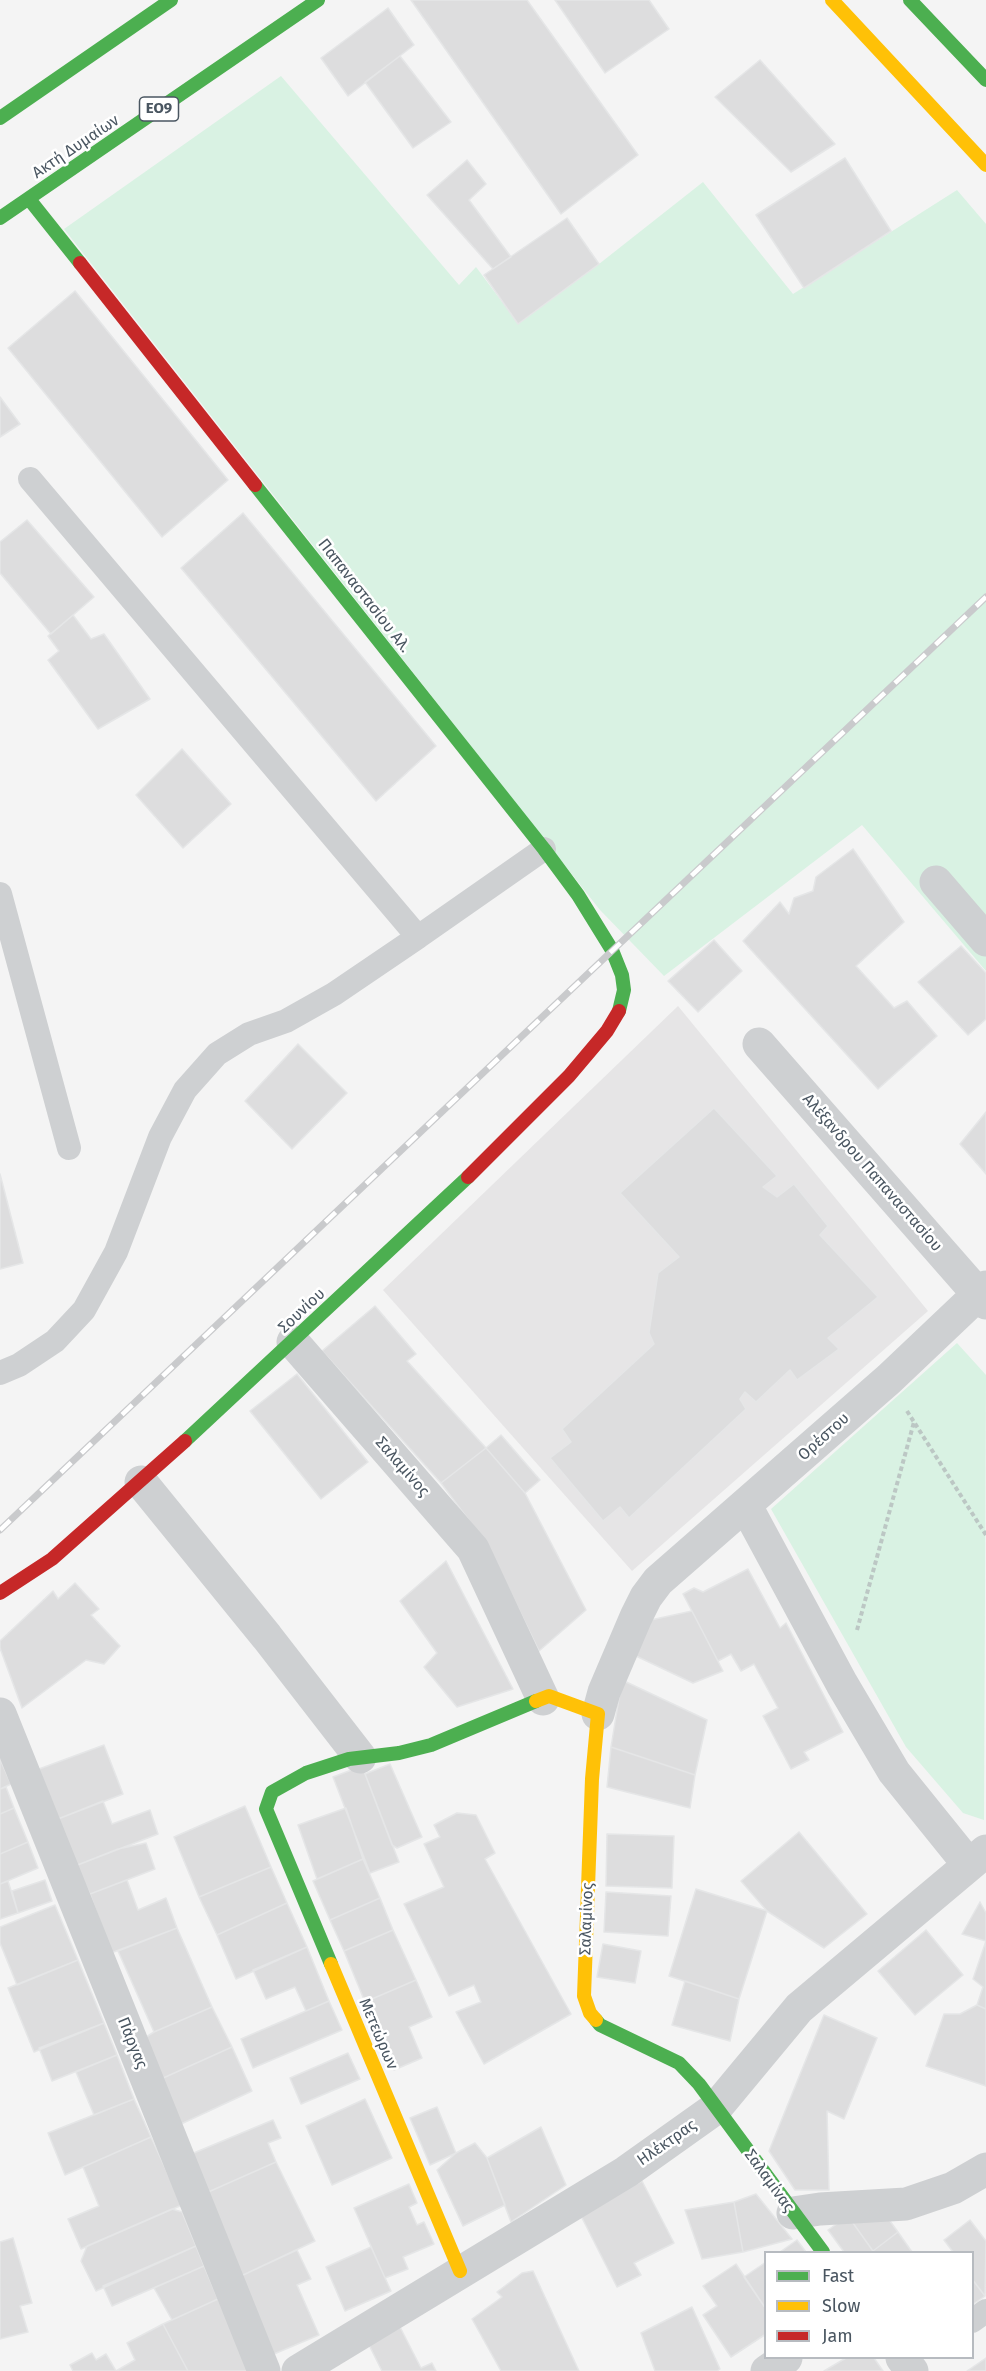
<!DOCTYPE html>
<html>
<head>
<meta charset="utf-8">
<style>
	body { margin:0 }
	#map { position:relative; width:986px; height:2371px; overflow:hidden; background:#f4f4f4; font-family:"Fira Sans",sans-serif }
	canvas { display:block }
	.legend { position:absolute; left:764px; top:2251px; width:210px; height:108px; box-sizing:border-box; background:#fff; border:2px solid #b7bbc0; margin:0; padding:8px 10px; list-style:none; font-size:18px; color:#4a5661 }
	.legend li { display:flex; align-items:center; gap:12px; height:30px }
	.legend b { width:30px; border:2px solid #b7bbc0 }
</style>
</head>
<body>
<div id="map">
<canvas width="986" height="2371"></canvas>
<ul class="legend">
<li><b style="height:8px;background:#4caf50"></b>Fast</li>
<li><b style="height:8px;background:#ffc107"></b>Slow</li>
<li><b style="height:8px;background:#c62828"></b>Jam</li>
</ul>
</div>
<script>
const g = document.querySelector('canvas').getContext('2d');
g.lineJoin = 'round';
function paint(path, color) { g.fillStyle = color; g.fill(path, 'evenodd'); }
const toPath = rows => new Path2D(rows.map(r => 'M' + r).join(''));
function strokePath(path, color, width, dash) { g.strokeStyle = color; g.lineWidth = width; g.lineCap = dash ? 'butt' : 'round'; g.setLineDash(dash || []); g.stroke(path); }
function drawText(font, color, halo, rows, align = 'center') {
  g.font = font + ' "Fira Sans",sans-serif'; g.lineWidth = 5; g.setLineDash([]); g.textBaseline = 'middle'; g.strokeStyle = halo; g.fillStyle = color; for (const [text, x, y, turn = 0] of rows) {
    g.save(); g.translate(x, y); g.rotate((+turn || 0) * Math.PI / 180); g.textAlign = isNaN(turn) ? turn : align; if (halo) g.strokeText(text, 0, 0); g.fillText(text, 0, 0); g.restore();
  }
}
paint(toPath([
	[678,1006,928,1311,632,1571,383,1290]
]), '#e6e5e6');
paint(toPath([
	[281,76,459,285,476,267,518,323,599,264,703,182,793,294,957,190,986,224,986,971,862,825,664,976,600,910,64,229],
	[957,1343,986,1375,984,1820,963,1813,906,1747,771,1509]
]), '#d9f2e3');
const building = toPath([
	[411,0,527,0,638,155,561,214,411,0],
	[555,0,649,0,669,29,605,73,555,0],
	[388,8,414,45,348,96,321,58,388,8],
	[400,56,451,122,413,148,365,82,400,56],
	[760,60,835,144,791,172,715,97,760,60],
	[845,158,891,231,804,288,756,215,845,158],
	[467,160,486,184,469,200,511,257,493,269,427,195,467,160],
	[567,218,599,264,518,324,484,275,567,218],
	[75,291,228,480,162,537,8,348,75,291],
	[0,397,20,424,0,437,0,397],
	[243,513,436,746,376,801,181,568,243,513],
	[27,520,94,597,51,634,0,573,0,542,27,520],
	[73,615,91,639,104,634,150,699,98,729,48,660,59,651,48,636,73,615],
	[182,749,231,804,183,848,136,795,182,749],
	[853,849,904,922,856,966,894,1008,907,1001,937,1036,878,1089,743,941,780,902,789,914,794,898,813,891,816,877,853,849],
	[714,940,742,971,698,1012,668,981,714,940],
	[961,946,986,973,986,1019,968,1035,918,982,961,946],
	[298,1044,347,1093,292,1149,245,1101,298,1044],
	[714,1108,777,1176,763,1187,777,1197,794,1184,828,1226,820,1235,878,1297,828,1338,839,1349,797,1380,790,1370,756,1402,745,1392,740,1399,746,1409,629,1518,620,1507,603,1521,550,1458,571,1442,562,1429,654,1344,649,1333,658,1273,679,1257,620,1193,714,1108],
	[986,1112,986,1174,960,1144,986,1112],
	[0,1174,23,1263,0,1269,0,1174],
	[375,1306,416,1354,407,1361,486,1448,441,1483,322,1351,375,1306],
	[297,1374,368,1462,321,1499,250,1411,297,1374],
	[501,1435,540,1480,525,1493,486,1448,501,1435],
	[486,1448,525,1493,586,1610,539,1651,488,1546,441,1483,486,1448],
	[446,1561,513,1689,457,1707,424,1667,437,1653,400,1601,446,1561],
	[748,1569,780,1628,786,1623,843,1732,804,1752,809,1760,791,1769,763,1716,778,1708,754,1664,741,1671,731,1654,718,1661,683,1594,694,1588,703,1592,748,1569],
	[75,1583,99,1609,91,1615,120,1646,104,1664,86,1660,22,1708,0,1648,0,1641,53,1591,58,1599,75,1583],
	[692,1611,723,1671,693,1683,636,1656,646,1621,692,1611],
	[622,1680,707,1720,695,1775,611,1747,622,1680],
	[104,1745,123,1794,58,1819,39,1769,104,1745],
	[611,1747,695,1775,690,1808,607,1787,611,1747],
	[0,1759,11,1784,0,1789,0,1759],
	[390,1764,422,1837,397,1848,392,1845,365,1774,390,1764],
	[362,1766,399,1862,370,1873,333,1777,362,1766],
	[6,1787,14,1808,0,1814,0,1789,6,1787],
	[103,1801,112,1824,150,1810,158,1834,75,1866,58,1819,103,1801],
	[245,1806,271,1867,199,1897,174,1837,245,1806],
	[14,1808,28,1842,0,1854,0,1814,14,1808],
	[346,1808,363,1859,317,1879,298,1825,346,1808],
	[457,1813,476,1815,495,1853,485,1859,571,2014,484,2064,456,2012,481,2002,474,1985,449,1996,404,1904,444,1887,424,1844,440,1837,434,1825,457,1813],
	[799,1832,867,1914,824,1948,767,1911,741,1881,799,1832],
	[607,1834,674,1836,672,1888,606,1886,607,1834],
	[28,1842,38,1868,0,1884,0,1854,28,1842],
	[146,1843,155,1869,90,1894,75,1866,118,1849,146,1843],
	[363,1859,380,1898,330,1920,313,1881,363,1859],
	[271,1867,287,1903,217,1935,199,1897,271,1867],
	[45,1880,52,1901,18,1913,12,1891,45,1880],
	[127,1880,138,1910,166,1898,177,1928,111,1953,90,1894,127,1880],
	[8,1881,18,1913,0,1919,0,1884,8,1881],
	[696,1889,767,1911,739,1999,669,1976,696,1889],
	[606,1892,671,1896,668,1936,604,1932,606,1892],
	[380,1898,393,1930,344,1951,330,1920,380,1898],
	[980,1902,986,1913,986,1941,962,1934,980,1902],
	[287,1903,307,1947,236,1979,217,1935,287,1903],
	[55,1905,78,1960,17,1985,0,1943,0,1927,55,1905],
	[177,1928,212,2007,154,2032,118,1951,177,1928],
	[393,1930,416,1980,365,2002,344,1951,393,1930],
	[926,1930,963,1975,915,2015,878,1971,926,1930],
	[986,1941,986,2009,977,2005,983,1987,973,1979,986,1941],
	[603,1944,641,1951,635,1983,597,1977,603,1944],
	[307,1947,329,2001,306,2011,295,1987,266,1999,253,1970,307,1947],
	[78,1960,104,2023,34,2052,8,1988,78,1960],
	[416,1980,432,2017,409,2027,422,2058,394,2070,365,2002,416,1980],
	[685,1981,739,1999,730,2041,672,2025,685,1981],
	[329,2001,342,2030,253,2068,241,2039,329,2001],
	[977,2005,986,2009,986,2086,926,2066,944,2014,960,2014,977,2005],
	[212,2007,232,2047,161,2079,143,2039,154,2032,212,2007],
	[824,2015,877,2038,844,2119,827,2111,829,2190,795,2190,769,2151,824,2015],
	[104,2023,117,2055,52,2081,39,2048,104,2023],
	[232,2047,252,2091,181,2124,161,2079,232,2047],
	[348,2053,360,2079,301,2104,290,2078,348,2053],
	[117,2055,134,2099,94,2115,76,2072,117,2055],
	[134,2099,151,2137,65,2175,48,2133,134,2099],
	[365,2099,392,2158,332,2185,306,2126,365,2099],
	[437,2107,456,2153,430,2165,410,2118,437,2107],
	[273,2120,281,2138,268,2143,276,2162,206,2193,189,2155,273,2120],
	[541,2127,566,2185,511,2222,487,2158,541,2127],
	[151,2137,182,2205,81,2249,68,2219,99,2206,83,2167,151,2137],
	[475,2143,487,2158,505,2205,463,2226,437,2170,456,2153,475,2143],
	[276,2162,315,2241,241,2276,206,2193,276,2162],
	[642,2181,674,2243,634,2263,641,2275,617,2287,579,2212,642,2181],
	[409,2184,417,2203,409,2207,417,2225,424,2222,434,2244,403,2257,408,2269,385,2278,354,2208,409,2184],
	[756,2194,792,2239,743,2252,734,2202,756,2194],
	[734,2202,743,2252,702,2259,685,2210,734,2202],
	[172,2209,182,2212,196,2246,96,2291,81,2261,87,2246,172,2209],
	[848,2216,887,2217,898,2232,873,2251,848,2216],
	[848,2216,873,2251,871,2252,844,2252,828,2230,848,2216],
	[970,2220,986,2241,985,2296,972,2279,972,2252,953,2252,944,2240,970,2220],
	[898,2232,912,2252,871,2252,873,2251,898,2232],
	[13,2238,32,2303,20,2306,28,2332,0,2339,0,2242,13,2238],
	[797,2240,806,2252,780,2252,797,2240],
	[196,2246,204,2266,112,2306,103,2286,196,2246],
	[371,2247,391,2291,345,2311,326,2267,371,2247],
	[297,2250,311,2279,297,2285,319,2335,274,2354,241,2276,297,2250],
	[766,2262,766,2309,744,2277,766,2262],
	[736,2264,766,2309,766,2334,731,2357,703,2315,717,2306,703,2286,736,2264],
	[204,2266,218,2299,172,2320,154,2288,204,2266],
	[533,2271,579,2371,501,2371,472,2319,502,2297,497,2292,522,2273,533,2271],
	[972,2279,985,2296,972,2305,972,2279],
	[218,2299,250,2371,188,2371,163,2324,218,2299],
	[692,2307,720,2369,717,2371,655,2371,641,2333,692,2307],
	[163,2324,188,2371,116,2371,135,2360,127,2343,163,2324],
	[400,2327,421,2368,432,2363,436,2371,382,2371,368,2343,400,2327],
	[92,2353,96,2360,106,2354,116,2371,73,2371,70,2365,92,2353],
	[846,2358,874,2358,883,2371,824,2371,846,2358],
	[986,2358,986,2371,967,2371,986,2358]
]);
paint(building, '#ddddde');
strokePath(building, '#e5e6e7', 1.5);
strokePath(toPath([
	[907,1411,986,1535],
	[857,1630,914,1422]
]), '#bcc7c4', 4, [4.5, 3]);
strokePath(toPath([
	[30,479,418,937,544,849],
	[0,894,69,1148],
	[0,1373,19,1365,55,1341,84,1310,116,1252,160,1137,185,1090,217,1054,249,1034,286,1021,334,994,418,937],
	[972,2321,986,2311]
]), '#ced0d2', 24);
strokePath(toPath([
	[936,882,986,940],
	[759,1044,986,1303],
	[293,1342,473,1549,543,1699],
	[141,1482,267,1637,360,1757],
	[746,1506,842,1684,894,1772,969,1865],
	[0,1714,264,2371],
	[598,1714,604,1692,636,1617,646,1597,658,1581,889,1379,986,1287],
	[793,2213,820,2209,906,2204,953,2188,986,2169],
	[902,2358,912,2371],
	[298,2371,626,2172,716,2108,799,2008,986,1851],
	[767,2371,786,2358]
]), '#ced0d2', 33);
strokePath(toPath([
	[910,0,986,80],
	[0,118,171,0],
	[29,199,80,263],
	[0,218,318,0],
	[255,485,544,849,578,895,612,950,622,975,624,990,619,1011],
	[185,1441,468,1177],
	[331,1964,266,1809,272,1792,306,1773,349,1759,399,1753,431,1745,536,1701],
	[596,2020,600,2025,679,2063,699,2084,823,2252]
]), '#4caf50', 14);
strokePath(toPath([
	[832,0,986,165],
	[536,1701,549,1696,598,1714,592,1779,584,1996,590,2013,596,2020],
	[331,1964,460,2271]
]), '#ffc107', 14);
strokePath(toPath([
	[80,263,255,485],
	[468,1177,569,1076,607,1031,619,1011],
	[0,1593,52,1559,185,1441]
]), '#c62828', 14);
const rail = toPath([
	[0,1530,986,597]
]);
strokePath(rail, '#c9cacc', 7);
strokePath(rail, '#fff', 4.5, [14]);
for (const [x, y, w] of [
	[159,109,39]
]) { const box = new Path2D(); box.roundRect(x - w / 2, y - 12, w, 24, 4.5); g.fillStyle = '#fff'; g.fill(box); strokePath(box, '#4a5661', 1.5); }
drawText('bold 15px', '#4a5661', null, [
	["ΕΟ9",159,109]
]);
drawText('16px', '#4a5661', '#fff', [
	["Ακτή Δυμαίων",76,147,-34],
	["Παπαναστασίου Αλ.",364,596,52],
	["Αλέξανδρου Παπαναστασίου",872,1173,49],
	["Σουνίου",302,1311,-43],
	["Ορέστου",824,1437,-42],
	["Σαλαμίνος",402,1467,49],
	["Σαλαμίνος",587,1919,-88],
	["Μετεώρων",378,2034,67],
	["Πάργας",132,2043,68],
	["Ηλέκτρας",667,2143,-35],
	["Σαλαμίνας",769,2181,54]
]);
</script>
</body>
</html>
